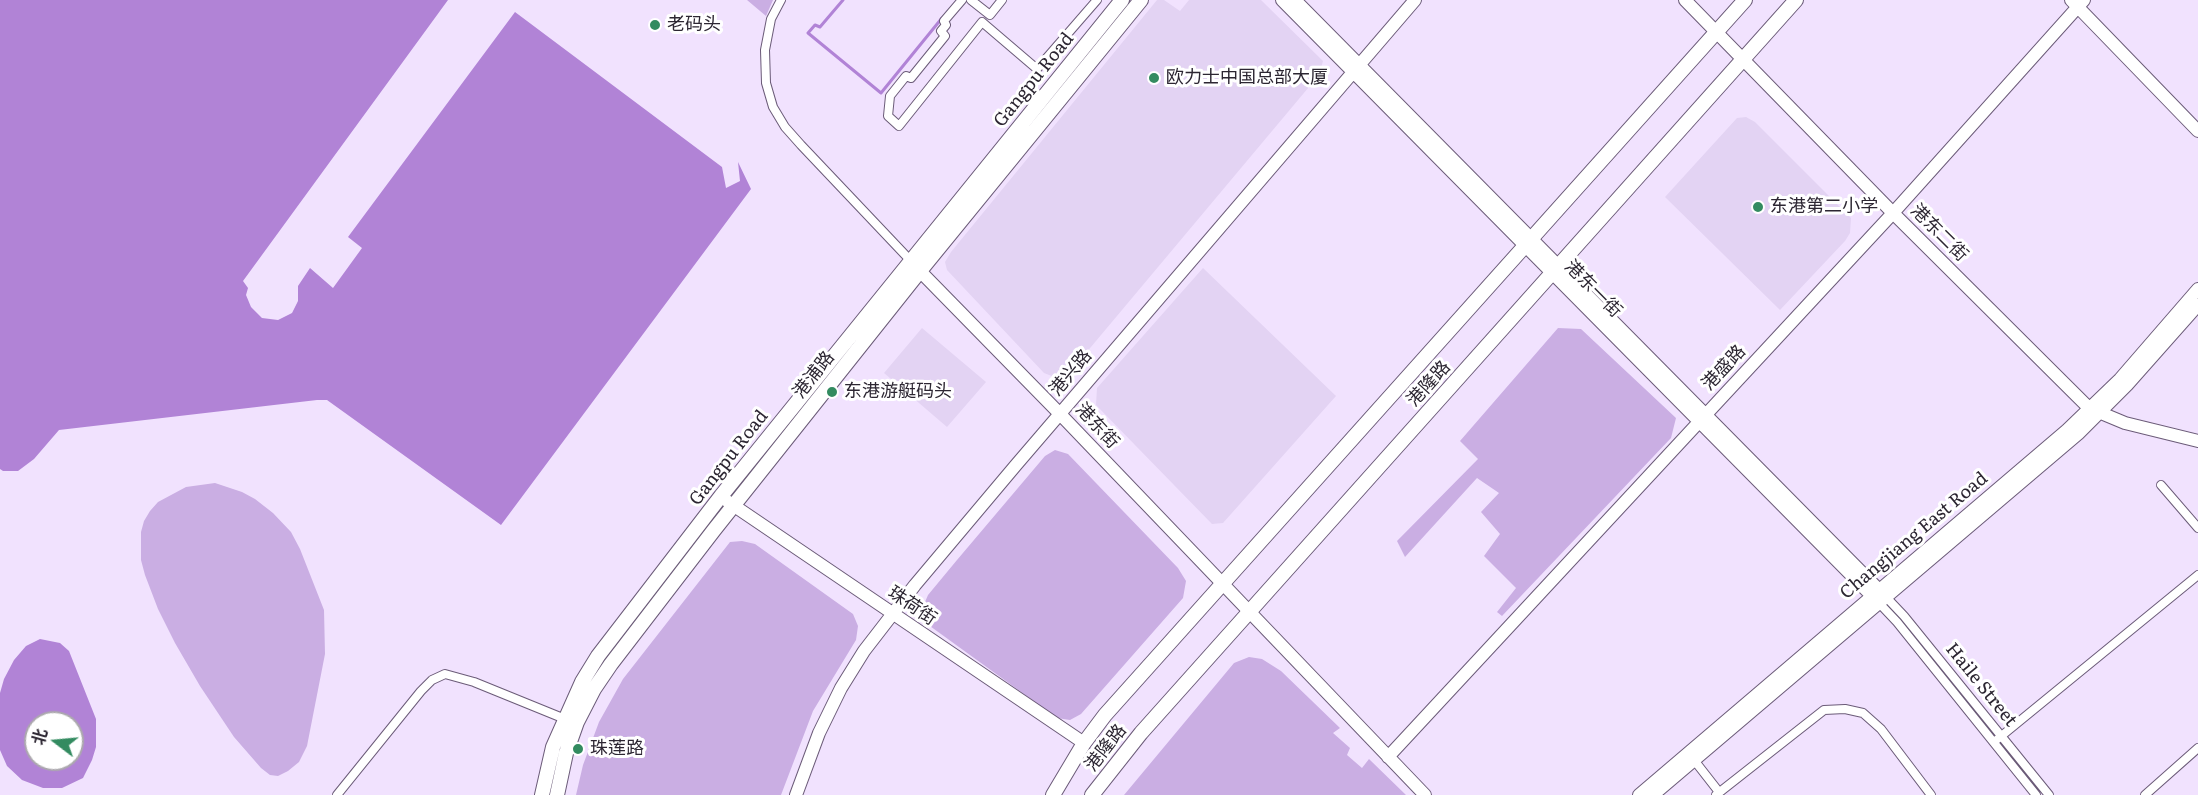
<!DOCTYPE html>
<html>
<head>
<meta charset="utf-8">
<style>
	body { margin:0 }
	#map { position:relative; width:2198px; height:795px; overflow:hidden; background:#f1e2fe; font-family:Literata,"Noto Sans SC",serif }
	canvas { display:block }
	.north { position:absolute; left:24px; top:711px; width:60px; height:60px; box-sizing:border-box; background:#fff; border:2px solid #aba8ad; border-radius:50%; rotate:286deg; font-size:16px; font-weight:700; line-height:24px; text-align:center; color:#2c2632 }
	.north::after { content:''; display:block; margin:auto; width:21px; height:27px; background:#338b60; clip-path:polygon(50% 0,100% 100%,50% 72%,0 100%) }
</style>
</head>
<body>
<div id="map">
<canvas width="2198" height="795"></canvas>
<div class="north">北</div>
</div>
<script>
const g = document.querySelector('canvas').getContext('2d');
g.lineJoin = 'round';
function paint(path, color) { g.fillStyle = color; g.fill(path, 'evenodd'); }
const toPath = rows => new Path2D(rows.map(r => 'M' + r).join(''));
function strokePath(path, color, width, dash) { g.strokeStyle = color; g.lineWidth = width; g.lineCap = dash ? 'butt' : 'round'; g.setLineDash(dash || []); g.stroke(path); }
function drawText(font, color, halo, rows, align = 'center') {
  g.font = font + ' Literata,"Noto Sans SC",serif'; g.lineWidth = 6; g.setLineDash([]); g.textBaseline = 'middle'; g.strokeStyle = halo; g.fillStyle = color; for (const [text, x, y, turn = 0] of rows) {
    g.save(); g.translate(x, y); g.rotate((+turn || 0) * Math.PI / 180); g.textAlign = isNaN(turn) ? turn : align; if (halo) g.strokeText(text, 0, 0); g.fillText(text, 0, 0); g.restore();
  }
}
paint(toPath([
	[1157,0,1164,0,1180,11,1189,0,1261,0,1323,61,1319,75,1070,372,1057,378,1044,373,947,270,945,262,951,252],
	[1746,117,1755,122,1851,218,1850,233,1845,241,1780,310,1665,197,1737,118],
	[1203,268,1336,396,1223,523,1212,524,1096,405,1097,388],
	[922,328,986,382,947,427,884,373]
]), '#e3d3f3');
paint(toPath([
	[747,0,773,0,766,16],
	[1558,328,1581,329,1676,418,1671,438,1502,616,1497,612,1516,588,1484,556,1500,534,1481,512,1499,493,1477,478,1405,557,1397,541,1478,459,1460,441],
	[1055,450,1068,454,1178,568,1186,581,1183,598,1081,714,1070,720,1057,718,923,621,922,609,928,595,957,560,1045,456],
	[215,483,242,492,255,499,273,513,291,532,300,549,324,610,325,654,307,746,299,762,288,771,278,776,270,775,261,768,234,737,200,686,175,643,158,609,145,575,141,560,141,532,144,521,150,511,158,502,186,487],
	[742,541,755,544,853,614,858,626,856,640,813,711,781,795,576,795,583,765,599,722,623,679,730,542],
	[1249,657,1262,659,1281,671,1340,728,1333,733,1350,748,1347,755,1362,768,1369,759,1406,795,1124,795,1234,663]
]), '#caaee3');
paint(toPath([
	[0,0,448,0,243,281,248,288,246,295,251,307,262,318,278,320,292,313,298,301,298,286,310,268,333,288,362,248,348,237,515,12,722,167,726,188,740,181,738,162,751,189,501,525,327,400,317,400,59,430,34,459,18,471,3,471,0,469],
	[40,639,60,643,69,651,96,719,96,747,92,760,83,778,62,788,43,788,22,780,7,766,0,750,0,693,4,679,14,660,26,646],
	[36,723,72,723,72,759,36,759]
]), '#b183d6');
strokePath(toPath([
	[843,0,820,27,815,25,808,33,881,93,942,18]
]), '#b183d6', 3);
const street = toPath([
	[781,0,771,19,765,50,766,83,773,107,785,127,801,145,910,260],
	[962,0,944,21,946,25,941,31,945,36,911,78,906,76,890,96,888,116,899,126,982,22,1037,69,1097,0],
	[971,0,990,15,1002,0],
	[2161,485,2198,528],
	[1886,597,1904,616,2049,795],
	[1879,603,1897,622,2036,795],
	[1994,742,2198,575],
	[1694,760,1719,792],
	[337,795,421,691,432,680,445,674,474,682,565,719],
	[1716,795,1824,710,1845,709,1863,713,1881,729,1931,795],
	[2145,795,2198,748]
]);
const secondary = toPath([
	[1282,0,1879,603],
	[1295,0,1886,597],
	[1685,0,1893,213,2089,408,2125,423,2198,441],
	[2071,0,2198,131],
	[915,266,1060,414,1425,795],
	[727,501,1084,743],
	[1388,757,1893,213,2084,0],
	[796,795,819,733,841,688,864,651,915,585,1016,465,1415,0],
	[1639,795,2067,430,2120,379,2198,289],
	[1653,795,2078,434,2127,385,2198,305]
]);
const primary = toPath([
	[542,795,553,747,582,682,598,656,721,496,1122,0],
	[557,795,566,753,577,722,594,689,611,664,714,530,920,271,1141,0],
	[1053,795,1084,743,1105,715,1745,0],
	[1092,795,1141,733,1796,0]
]);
strokePath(street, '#6b5b78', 10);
strokePath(secondary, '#6b5b78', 14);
strokePath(primary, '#6b5b78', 16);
strokePath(street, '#fff', 8);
strokePath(secondary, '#fff', 12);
strokePath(primary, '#fff', 14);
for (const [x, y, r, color] of [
	[655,25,6,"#338b60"],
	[1154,78,6,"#338b60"],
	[1758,207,6,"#338b60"],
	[832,392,6,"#338b60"],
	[578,749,6,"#338b60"]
]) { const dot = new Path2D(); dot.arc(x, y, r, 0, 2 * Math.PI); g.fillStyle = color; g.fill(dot); strokePath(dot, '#fff', 2); }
drawText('18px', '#2c2632', '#fff', [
	["老码头",667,25],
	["欧力士中国总部大厦",1166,78],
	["东港第二小学",1770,207],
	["东港游艇码头",844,392],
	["珠莲路",590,749]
], 'left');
drawText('18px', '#2c2632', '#fff', [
	["Gangpu Road",1034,80,-51],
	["港东二街",1939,233,45],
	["港东一街",1593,289,45],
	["港盛路",1724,368,-47],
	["港兴路",1071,373,-50],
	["港浦路",814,375,-52],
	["港隆路",1429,384,-48],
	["港东街",1097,426,47],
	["Gangpu Road",729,458,-52],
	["Changjiang East Road",1914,536,-40],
	["珠荷街",912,606,34],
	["Haile Street",1981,685,51],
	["港隆路",1106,748,-52]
]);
</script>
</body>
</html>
